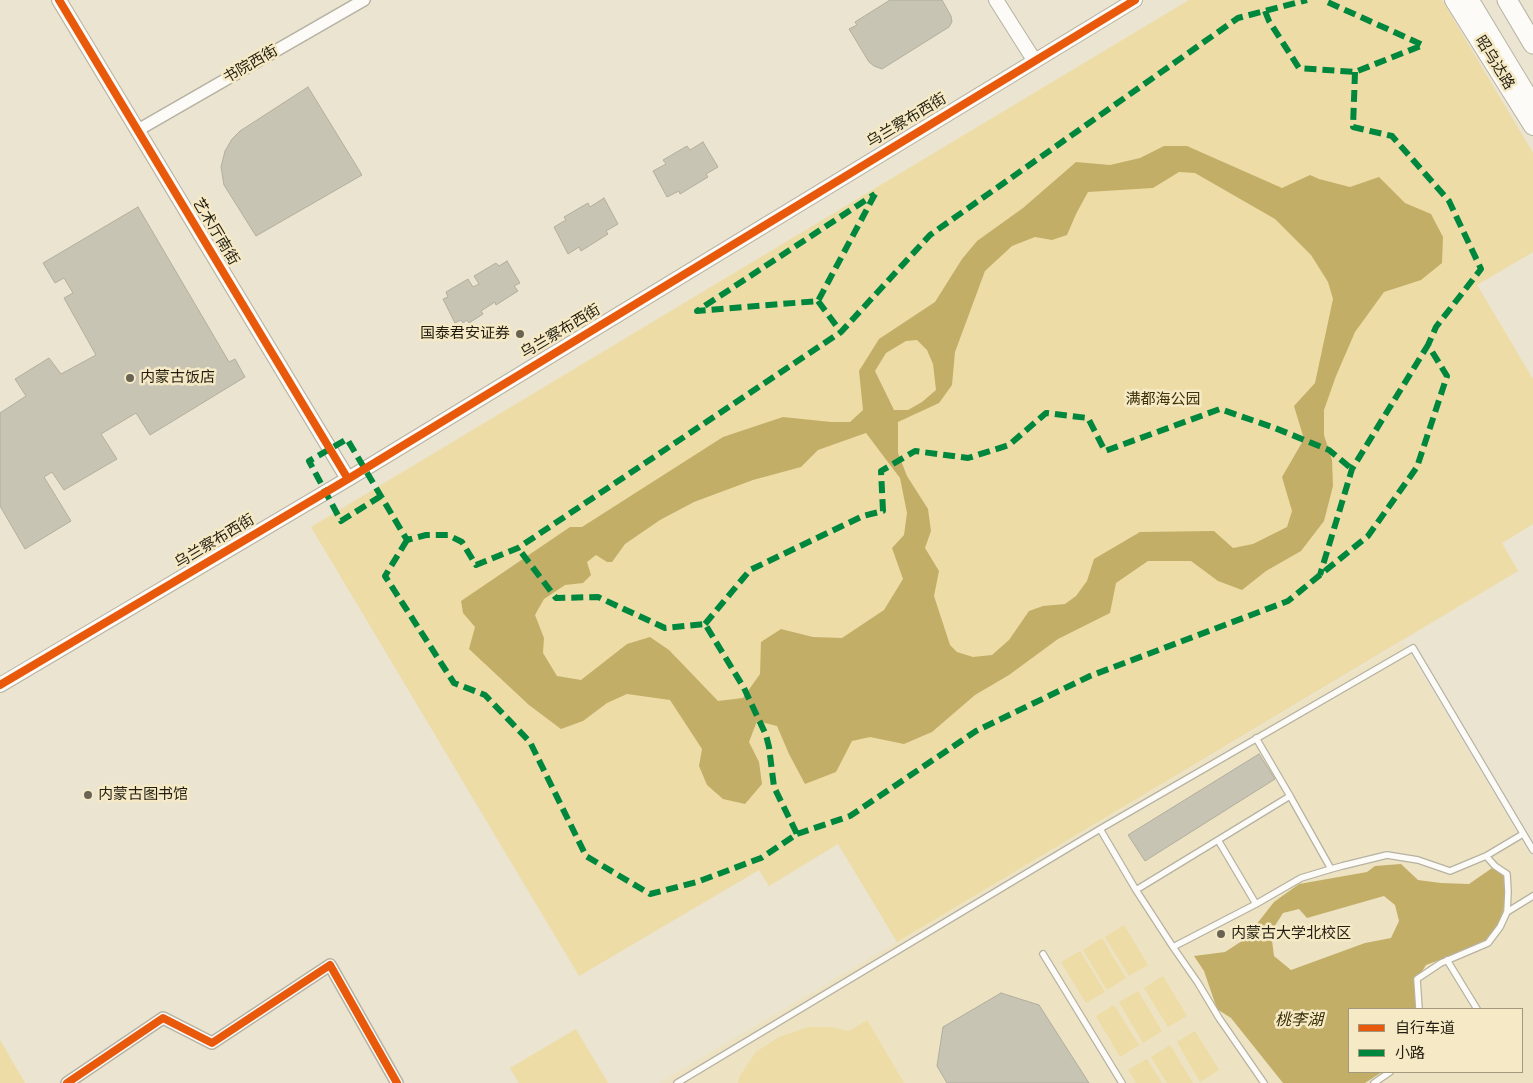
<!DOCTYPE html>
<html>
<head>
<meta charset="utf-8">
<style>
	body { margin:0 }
	#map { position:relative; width:1533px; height:1083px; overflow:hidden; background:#eae4d0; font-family:"Titillium Web","Noto Sans SC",sans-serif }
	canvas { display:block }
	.legend { position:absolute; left:1348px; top:1008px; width:175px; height:65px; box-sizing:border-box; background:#f5eac5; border:1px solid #a1987d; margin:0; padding:6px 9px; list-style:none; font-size:15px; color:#231e11 }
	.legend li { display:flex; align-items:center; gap:10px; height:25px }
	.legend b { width:25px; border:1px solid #a1987d }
</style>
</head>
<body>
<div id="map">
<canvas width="1533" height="1083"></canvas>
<ul class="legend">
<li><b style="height:6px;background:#e8590c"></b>自行车道</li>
<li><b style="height:6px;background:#00873e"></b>小路</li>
</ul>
</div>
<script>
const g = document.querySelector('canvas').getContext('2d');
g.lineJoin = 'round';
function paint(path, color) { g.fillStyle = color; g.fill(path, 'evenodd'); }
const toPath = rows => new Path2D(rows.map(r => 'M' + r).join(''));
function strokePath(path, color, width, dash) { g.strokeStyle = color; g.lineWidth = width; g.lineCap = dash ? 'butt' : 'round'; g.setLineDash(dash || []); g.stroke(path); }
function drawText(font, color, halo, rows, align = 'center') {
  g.font = font + ' "Titillium Web","Noto Sans SC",sans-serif'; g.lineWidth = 5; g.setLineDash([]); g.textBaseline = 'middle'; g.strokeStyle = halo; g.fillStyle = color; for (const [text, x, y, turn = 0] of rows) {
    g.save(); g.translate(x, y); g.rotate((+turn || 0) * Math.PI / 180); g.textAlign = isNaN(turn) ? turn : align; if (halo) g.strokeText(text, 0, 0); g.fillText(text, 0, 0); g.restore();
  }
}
paint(toPath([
	[1403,642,1533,860,1533,1083,659,1083],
	[1349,1009,1522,1009,1522,1072,1349,1072]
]), '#ede3c2');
paint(toPath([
	[1189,0,1442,0,1533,153,1533,252,1477,285,1533,379,1533,524,1502,543,1518,571,897,942,838,844,769,886,759,870,579,976,311,527],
	[1124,925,1148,965,1129,976,1105,937],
	[1102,938,1126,978,1107,990,1083,950],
	[1080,951,1105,992,1086,1003,1061,962],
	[1163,976,1187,1016,1168,1027,1144,988],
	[1138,991,1162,1031,1143,1043,1119,1002],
	[1114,1005,1139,1045,1120,1057,1096,1016],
	[867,1020,904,1083,738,1083,740,1076,756,1052,779,1037,808,1027,830,1027,849,1031],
	[576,1029,608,1083,519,1083,510,1068],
	[1195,1031,1219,1070,1200,1082,1177,1042],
	[0,1040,25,1083,0,1083],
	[1170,1045,1193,1083,1167,1083,1151,1057],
	[1147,1059,1162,1083,1136,1083,1128,1070]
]), '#eddca5');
paint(toPath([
	[1164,146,1187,146,1282,188,1310,175,1319,179,1350,187,1379,177,1405,203,1431,214,1443,237,1442,263,1421,280,1384,292,1355,332,1336,376,1324,410,1324,435,1332,460,1333,486,1324,521,1301,551,1266,571,1242,590,1218,581,1191,561,1148,561,1116,583,1110,613,1058,639,1009,675,975,695,932,732,904,744,870,737,852,741,836,772,805,784,789,754,777,726,757,721,749,742,759,762,762,784,745,804,723,799,707,785,699,766,702,749,670,700,627,694,607,703,583,721,561,729,529,705,469,649,475,627,463,613,461,601,570,527,582,527,723,437,783,417,831,422,850,422,863,410,859,371,879,339,935,302,962,259,977,241,1023,208,1076,162,1110,165,1140,158],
	[1179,172,1195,173,1275,219,1311,255,1328,282,1333,299,1315,383,1294,406,1304,439,1282,477,1292,511,1287,527,1253,544,1233,548,1214,531,1140,532,1094,559,1087,581,1076,596,1065,604,1043,606,1029,611,1009,640,992,655,973,657,957,652,950,645,934,596,939,571,925,548,931,531,928,509,907,476,898,453,898,422,939,403,952,385,955,352,985,271,1012,246,1035,237,1052,240,1067,235,1076,214,1088,192,1153,188],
	[917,340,927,350,933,364,936,390,922,402,908,410,894,410,875,371,886,353,906,341],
	[866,433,900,478,907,513,904,535,892,548,903,579,884,610,842,638,813,637,781,629,761,642,760,674,743,698,718,701,669,650,650,637,627,644,581,680,557,676,543,653,544,638,535,615,544,599,565,585,583,583,591,575,587,562,596,555,607,562,612,562,625,544,660,520,694,502,753,480,801,467,818,450],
	[1401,864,1418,880,1441,883,1469,884,1495,866,1507,874,1508,892,1498,928,1482,944,1426,965,1415,983,1416,1009,1349,1009,1349,1072,1382,1072,1365,1083,1283,1083,1231,1018,1217,1009,1204,971,1194,956,1225,952,1245,939,1274,902,1299,884,1367,872,1375,866],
	[1384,896,1395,905,1399,921,1391,938,1365,943,1291,970,1274,956,1271,932,1283,913,1299,909,1307,918]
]), '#c3ae68');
const building = toPath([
	[890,0,942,0,951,16,952,22,949,27,882,69,874,66,869,62,849,29,857,25,855,22,890,0],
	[308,87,362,175,256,236,224,185,221,167,225,151,232,139,240,131,308,87],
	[703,142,718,167,706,174,708,177,680,194,679,191,667,197,653,171,666,164,663,160,687,146,690,150,703,142],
	[604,198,618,224,606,231,608,234,581,251,579,247,568,254,554,227,566,220,564,217,588,203,590,207,604,198],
	[138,207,229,362,235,359,245,377,150,435,136,413,101,434,117,459,64,490,52,472,44,477,71,521,25,549,0,506,0,413,26,396,15,379,49,358,61,374,96,355,64,298,73,293,64,278,55,283,43,263,138,207],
	[507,261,520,283,514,286,518,291,496,305,495,302,481,311,483,314,469,323,467,320,463,323,461,320,455,323,443,299,448,297,446,292,468,279,473,287,479,284,474,276,496,263,499,266,507,261],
	[1259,754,1275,779,1145,861,1128,835,1259,754],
	[1001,993,1039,1005,1089,1083,947,1083,937,1066,943,1027,1001,993]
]);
paint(building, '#c8c4b4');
strokePath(building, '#b2ae9e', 1);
const service = toPath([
	[1256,738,1290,796],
	[1100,829,1136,890,1218,840],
	[1331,869,1290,796,1218,840,1256,904,1301,878,1331,869,1342,866,1387,855,1418,860,1450,871,1486,856,1523,834],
	[1136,890,1173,947,1256,904],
	[1507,912,1533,896],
	[1173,947,1198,983,1219,1018,1264,1083],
	[1043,954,1122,1083],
	[1447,960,1477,1009],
	[1419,1009,1417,979,1441,963,1488,943,1500,927,1507,912,1508,892,1507,874,1495,866,1486,856],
	[677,1083,1100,829,1413,648,1533,850],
	[1374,1083,1390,1072]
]);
const minor = toPath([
	[138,130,364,0],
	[67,1083,163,1018,212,1043,330,965,397,1083]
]);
const tertiary = toPath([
	[59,0,348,479],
	[996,0,1034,60],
	[0,685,348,479,1135,0]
]);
const primary = toPath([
	[1454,0,1533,126]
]);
const trunk = toPath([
	[1469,0,1533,106],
	[1507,0,1533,44]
]);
strokePath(service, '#b6b2a2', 8);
strokePath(minor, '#b6b2a2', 14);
strokePath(tertiary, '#b6b2a2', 16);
strokePath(primary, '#b6b2a2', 20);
strokePath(trunk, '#b6b2a2', 21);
strokePath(service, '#fcfbf8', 5.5);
strokePath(minor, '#fcfbf8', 11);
strokePath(tertiary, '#fcfbf8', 14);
strokePath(primary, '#fcfbf8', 18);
strokePath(trunk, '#fcfbf8', 19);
strokePath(toPath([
	[1265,11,1269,21,1299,68,1355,72,1423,45,1323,0],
	[1355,72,1353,127,1392,136,1449,201,1481,269,1436,327,1428,345],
	[875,194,818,301,697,311,875,194],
	[818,301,841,332],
	[381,496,341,521,309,461,347,439,407,540,426,535,448,535,462,542,476,565,518,548,841,332,930,235,1238,18,1307,0],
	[407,540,385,576,454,683,485,695,530,742,586,856,650,894,697,882,761,858,797,834,774,787,769,747,766,735,744,688,705,624,665,628,598,597,556,598,518,548],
	[705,624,750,570,863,516,883,511,881,471,915,451,968,458,1009,445,1046,413,1088,418,1105,451,1220,409,1275,428,1329,450,1352,469],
	[797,834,850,816,976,731,1090,676,1288,601,1368,536,1417,467,1447,376,1428,345,1352,469,1320,575]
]), '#00873e', 6, [12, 6]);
strokePath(toPath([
	[59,0,348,479],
	[0,685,348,479,1135,0],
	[67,1083,163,1018,212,1043,330,965,397,1083]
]), '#e8590c', 8);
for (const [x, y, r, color] of [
	[520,334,5,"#696354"],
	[130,378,5,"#696354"],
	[88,795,5,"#696354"],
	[1221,934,5,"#696354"]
]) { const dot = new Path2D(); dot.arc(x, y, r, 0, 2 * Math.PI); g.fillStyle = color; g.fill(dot); strokePath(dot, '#f5eac5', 2); }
drawText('15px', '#231e11', '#f5eac5', [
	["昭乌达路",1494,63,58],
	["书院西街",251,65,-30],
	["乌兰察布西街",907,121,-31],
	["艺术厅南街",215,232,59],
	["乌兰察布西街",561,332,-31],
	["乌兰察布西街",215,542,-31]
]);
drawText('15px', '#231e11', '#f5eac5', [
	["国泰君安证券",510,334,"right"],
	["内蒙古饭店",140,378],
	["内蒙古图书馆",98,795],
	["内蒙古大学北校区",1231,934]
], 'left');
drawText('15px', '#3c3008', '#f5eac5', [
	["满都海公园",1163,400]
]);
drawText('italic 16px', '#3b3008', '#f5eac5', [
	["桃李湖",1299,1021]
]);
</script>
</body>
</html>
